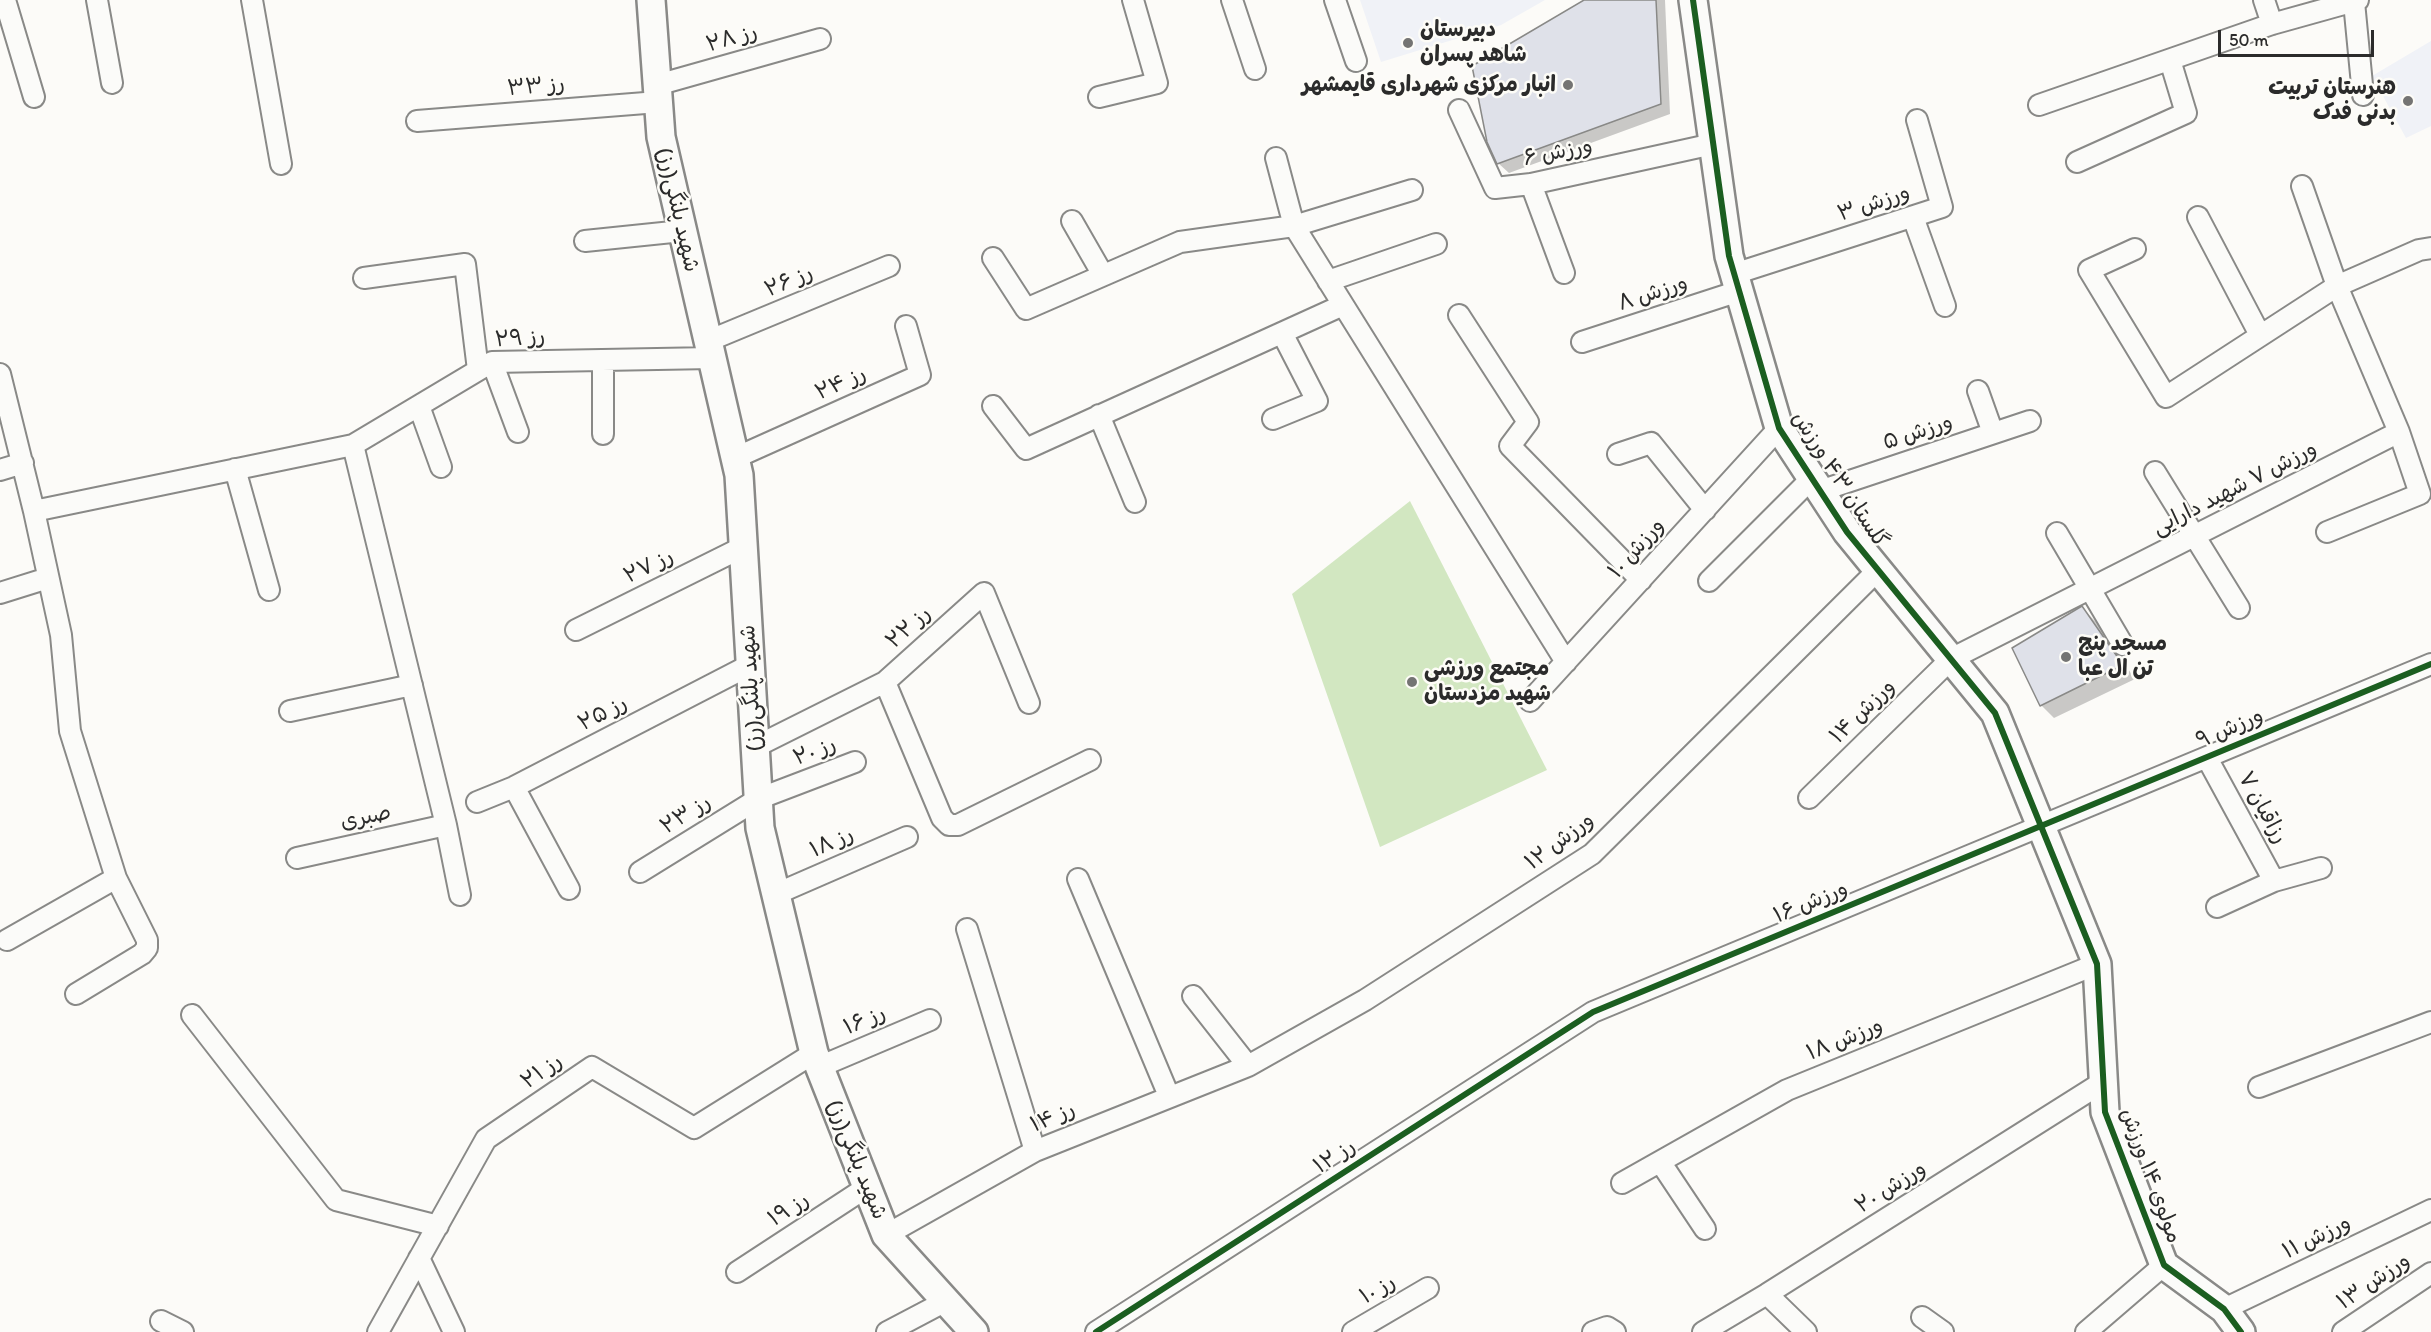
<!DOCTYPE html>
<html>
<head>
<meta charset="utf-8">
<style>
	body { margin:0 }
	#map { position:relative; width:2431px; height:1332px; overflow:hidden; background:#fcfbf8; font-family:Itim,sans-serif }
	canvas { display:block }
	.scale { position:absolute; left:2218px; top:30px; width:156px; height:27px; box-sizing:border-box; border:3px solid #2b2b2b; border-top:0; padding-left:8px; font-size:18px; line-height:21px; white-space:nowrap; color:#2b2b2b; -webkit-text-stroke:4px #fdfcf7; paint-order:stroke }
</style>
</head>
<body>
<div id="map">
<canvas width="2431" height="1332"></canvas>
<div class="scale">50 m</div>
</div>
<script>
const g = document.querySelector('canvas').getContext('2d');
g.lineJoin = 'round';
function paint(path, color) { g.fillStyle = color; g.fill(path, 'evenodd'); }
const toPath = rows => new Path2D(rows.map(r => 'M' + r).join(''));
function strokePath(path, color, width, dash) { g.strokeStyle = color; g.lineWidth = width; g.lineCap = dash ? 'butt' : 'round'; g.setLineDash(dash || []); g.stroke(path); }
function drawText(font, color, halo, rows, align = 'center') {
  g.font = font + ' Itim,"Playpen Sans Arabic",sans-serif'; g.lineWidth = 5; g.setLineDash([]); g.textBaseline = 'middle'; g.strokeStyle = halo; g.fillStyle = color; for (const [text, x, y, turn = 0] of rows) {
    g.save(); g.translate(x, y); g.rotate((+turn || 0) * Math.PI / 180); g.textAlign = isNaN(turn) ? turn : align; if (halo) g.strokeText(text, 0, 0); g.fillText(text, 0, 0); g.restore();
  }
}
paint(toPath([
	[1360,0,1545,0,1501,25,1381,62],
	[2431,41,2431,126,2406,138,2372,76]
]), '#f0f2f7');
paint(toPath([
	[1410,501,1547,770,1380,847,1292,594]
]), '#d2e7c1');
paint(toPath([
	[1587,0,1665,0,1670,114,1509,173,1498,163],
	[2082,608,2095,621,2135,679,2054,718,2041,705]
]), '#0003');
const building = toPath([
	[1584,0,1656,0,1661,104,1497,164,1487,142,1472,66,1584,0],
	[2082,606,2123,665,2040,706,2012,648,2082,606]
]);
paint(building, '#dfe1e9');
strokePath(building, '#898987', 1.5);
const street = toPath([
	[5,0,34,97],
	[97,0,112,83],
	[252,0,281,164],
	[1232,0,1255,69],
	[1335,0,1356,61],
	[2264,0,2272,24],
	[2354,2,2363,95],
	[657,85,820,39],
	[1099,97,1157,83,1133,0],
	[2039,105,2272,24,2358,0],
	[1459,110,1495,188,1531,184,1713,144],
	[417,121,658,102],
	[1276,158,1294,226,1566,662],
	[2077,162,2186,113,2170,60],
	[1531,184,1564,273],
	[1913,217,1945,306],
	[2198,217,2260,335],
	[1072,221,1103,275],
	[585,241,682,231],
	[2135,249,2089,270,2166,397,2337,286,2419,250,2431,248],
	[993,258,1026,309,1180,242,1294,226,1412,190],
	[1734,274,1942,207,1917,120],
	[364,278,465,264,478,370],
	[1328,281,1436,244],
	[1459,315,1528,422,1510,446,1641,580],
	[708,341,889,266],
	[1582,342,1739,291],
	[603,360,603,434],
	[492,362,518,432],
	[0,374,34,511,61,635,70,731,116,878,147,940,147,948,142,954,76,994],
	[1978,391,1993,433],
	[419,406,441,467],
	[993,406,1026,449,1343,305],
	[1099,415,1135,502],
	[1273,419,1317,401,1282,333],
	[353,445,446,825,460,895],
	[1618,454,1651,443,1705,510],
	[735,458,920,375,906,326],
	[235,469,269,590],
	[0,470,23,463],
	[2155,472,2239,608],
	[1820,491,2030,421],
	[34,511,353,445,492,362,712,358],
	[2327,532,2420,494,2399,432],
	[2057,533,2123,645],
	[1709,581,1812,478],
	[0,593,48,578],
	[576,630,743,547],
	[885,682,942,818,949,825,958,825,1090,760],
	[1530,701,1779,428],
	[290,711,412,685],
	[755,747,885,682,984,593,1029,703],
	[2207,758,2274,881],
	[514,787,569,889],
	[1809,798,1951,659,2399,432,2337,286,2302,186],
	[477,802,514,787,750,665],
	[297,858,446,825],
	[640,872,758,799,855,762],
	[1078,879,1169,1096],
	[776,894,907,837],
	[2217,907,2274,881,2321,868],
	[967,929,1035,1151],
	[7,940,116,878],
	[1193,996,1248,1066],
	[192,1015,336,1200,438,1226],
	[819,1067,930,1020],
	[2259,1087,2431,1022],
	[1661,1163,1705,1229],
	[1622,1183,1787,1090,2097,964],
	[886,1235,1035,1151,1248,1066,1365,1000,1592,854,1878,570],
	[419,1258,454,1332],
	[737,1272,867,1187],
	[1767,1294,1806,1332],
	[2224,1309,2431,1210],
	[1922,1317,1943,1332],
	[161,1321,183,1332],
	[378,1332,486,1139,592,1067,694,1128,814,1053],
	[887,1332,946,1301],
	[1096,1332,1593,1012,2431,664],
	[1353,1332,1428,1288],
	[1593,1332,1607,1327,1615,1332],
	[1703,1332,1767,1294,2103,1082],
	[2086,1332,2164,1265],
	[2343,1332,2431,1273]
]);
const secondary = toPath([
	[651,0,661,137,739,475,760,828,814,1053,886,1235,974,1332],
	[1693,0,1729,256,1779,428,1847,532,1995,713,2097,964,2105,1112,2164,1265,2224,1309,2241,1332]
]);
strokePath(street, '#898987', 24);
strokePath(secondary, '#898987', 32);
strokePath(street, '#fbfbf9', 20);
strokePath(secondary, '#fbfbf9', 27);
strokePath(toPath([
	[1693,0,1729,256,1779,428,1847,532,1995,713,2097,964,2105,1112,2164,1265,2224,1309,2241,1332],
	[1096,1332,1593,1012,2431,664]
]), '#1b5e20', 6);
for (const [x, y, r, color] of [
	[1408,43,6,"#747473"],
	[1568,85,6,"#747473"],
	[2408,101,6,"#747473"],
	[2066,657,6,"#747473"],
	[1412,682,6,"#747473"]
]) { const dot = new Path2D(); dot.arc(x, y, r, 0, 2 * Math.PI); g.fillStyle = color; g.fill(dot); strokePath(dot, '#fdfcf7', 2); }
drawText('bold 22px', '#2b2b2b', '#fdfcf7', [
	["دبیرستان",1420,30],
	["شاهد پسران",1420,55],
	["انبار مرکزی شهرداری قایمشهر",1556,85,"right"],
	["هنرستان تربیت",2396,88,"right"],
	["بدنی فدک",2396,113,"right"],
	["مسجد پنج",2078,644],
	["تن ال عبا",2078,669],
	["مجتمع ورزشی",1424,669],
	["شهید مزدستان",1424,694]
], 'left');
drawText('22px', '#2b2b2b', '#fdfcf7', [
	["رز ۲۸",732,39,-16],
	["رز ۳۳",536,87,-5],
	["ورزش ۶",1558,153,-11],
	["ورزش ۳",1874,204,-18],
	["شهید پلنگی(رز)",677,210,77],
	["رز ۲۶",789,282,-23],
	["ورزش ۸",1653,294,-18],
	["رز ۲۹",520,339,-4],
	["رز ۲۴",841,384,-24],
	["ورزش ۵",1918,433,-18],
	["گلستان ۴۳ ورزش",1839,480,57],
	["ورزش ۷ شهید دارایی",2235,489,-27],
	["ورزش ۱۰",1637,549,-48],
	["رز ۲۷",649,567,-26],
	["رز ۲۲",909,628,-42],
	["شهید پلنگی(رز)",752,688,-93],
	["ورزش ۱۴",1863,712,-44],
	["رز ۲۵",603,714,-27],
	["ورزش ۹",2230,729,-23],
	["رز ۲۰",815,752,-21],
	["رزاقیان ۷",2262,808,61],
	["رز ۲۳",686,815,-32],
	["صبری",366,818,-12],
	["ورزش ۱۲",1560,842,-37],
	["رز ۱۸",832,843,-24],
	["ورزش ۱۶",1811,903,-22],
	["رز ۱۶",865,1021,-23],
	["ورزش ۱۸",1845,1040,-22],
	["رز ۲۱",542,1072,-35],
	["رز ۱۴",1053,1118,-23],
	["رز ۱۲",1335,1157,-33],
	["شهید پلنگی(رز)",856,1160,68],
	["مولوی ۱۴ ورزش",2150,1176,70],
	["ورزش ۲۰",1891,1188,-32],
	["رز ۱۹",789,1210,-33],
	["ورزش ۱۱",2317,1238,-26],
	["ورزش ۱۳",2374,1282,-34],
	["رز ۱۰",1378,1290,-30]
]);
</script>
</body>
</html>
